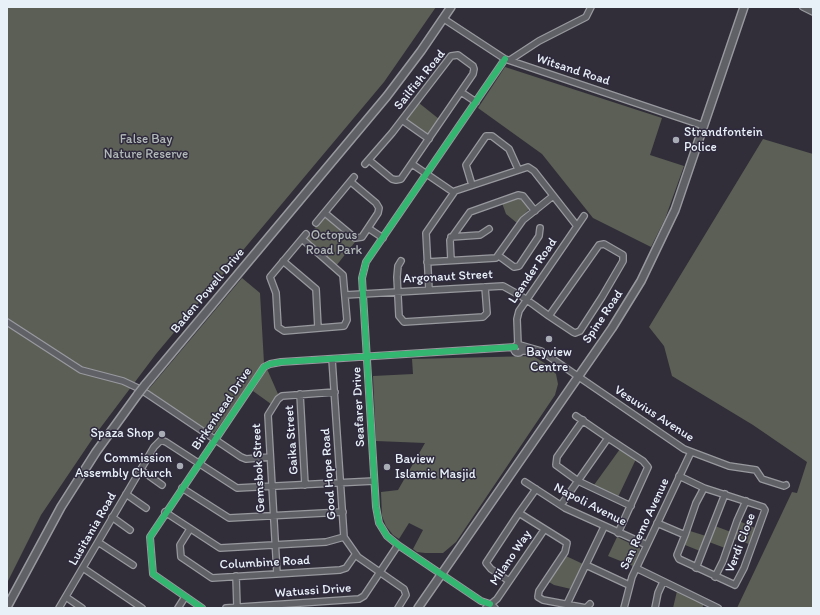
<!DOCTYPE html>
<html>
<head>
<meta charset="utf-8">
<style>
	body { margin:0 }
	#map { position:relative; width:820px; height:615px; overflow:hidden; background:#312e39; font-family:Itim,sans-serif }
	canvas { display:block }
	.frame { position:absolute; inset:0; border:8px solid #e8f1f8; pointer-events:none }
</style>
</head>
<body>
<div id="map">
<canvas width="820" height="615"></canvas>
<div class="frame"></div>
</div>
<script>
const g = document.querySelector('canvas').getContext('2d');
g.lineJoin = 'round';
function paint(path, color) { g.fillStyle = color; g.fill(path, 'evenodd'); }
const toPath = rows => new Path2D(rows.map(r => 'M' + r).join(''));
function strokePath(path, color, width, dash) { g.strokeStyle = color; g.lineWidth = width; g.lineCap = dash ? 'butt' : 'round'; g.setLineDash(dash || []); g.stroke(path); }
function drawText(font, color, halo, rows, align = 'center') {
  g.font = font + ' Itim,sans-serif'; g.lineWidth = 3; g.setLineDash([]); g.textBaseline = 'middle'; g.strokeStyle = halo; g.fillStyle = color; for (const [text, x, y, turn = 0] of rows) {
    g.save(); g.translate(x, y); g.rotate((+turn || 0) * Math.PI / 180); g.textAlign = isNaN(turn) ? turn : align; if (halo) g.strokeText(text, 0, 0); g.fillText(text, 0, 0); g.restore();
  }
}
paint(toPath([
	[7,7,436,7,384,82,156,354,95,435,41,515,7,583],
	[505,67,662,118,650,155,684,166,665,219,651,247,593,218,542,154,478,108],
	[419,103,439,119,428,134,425,134,408,121,407,118],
	[763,139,813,154,813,608,737,608,792,492,797,493,807,462,753,425,672,376,664,346,649,327],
	[520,198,529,209,517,223,506,214,502,203],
	[325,217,355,242,336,266,306,239,323,218],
	[242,278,260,293,264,363,215,432,211,434,148,390],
	[533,356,546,364,556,374,558,384,555,395,456,542,443,553,425,553,417,552,413,549,423,530,409,523,399,539,393,535,386,526,382,516,381,492,398,490,425,443,376,441,373,376,413,374,412,359],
	[267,369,278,394,271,404,253,391],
	[620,449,636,459,618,497,594,485],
	[739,521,755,528,749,544,734,539],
	[715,526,731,532,725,548,709,542],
	[690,531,706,536,700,551,685,545],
	[617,537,640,548,640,552,633,566,608,556],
	[566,556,583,564,571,589,554,585,549,582],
	[677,591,704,604,702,608,673,608]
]), '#5b5f55');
const minor = toPath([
	[803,7,813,12],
	[444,19,505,59,704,126],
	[510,60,539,41,586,17,591,7],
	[461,92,476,102],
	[402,120,429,139],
	[365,164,392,133,451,56,458,55,473,66,474,69,473,74,401,179,396,180,392,179,369,160],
	[412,164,453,192],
	[472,185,466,165,486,136,492,136,509,149,518,169],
	[325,213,355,238,362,237,378,213,379,208,376,203,351,182],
	[316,223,354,177],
	[368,228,383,238],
	[451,237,480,235,489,229],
	[302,239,343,275,347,320,344,326,284,331,278,327,276,293,270,277,306,234],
	[499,256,514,267,519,266,539,236,540,228],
	[451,260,450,240,470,212,518,195,523,196,535,211],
	[283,261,316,289,318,328],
	[401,261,398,266,397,277,399,316,404,322,483,317,487,313,485,287],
	[427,262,496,258,523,220,553,196],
	[429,290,426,233,455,191,528,167,534,171,577,226],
	[345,295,503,286,521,296,534,305,549,316,573,332,575,333,580,331,602,297,623,261,623,255,604,244,599,245,549,316],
	[7,322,81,370,123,381,140,389,241,457,246,459,270,457],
	'514 349a4 4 0 1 1 8 0a4 4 0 1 1-8 0Z',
	[518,345,517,319,519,311,584,216],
	[520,345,541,351,684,449,729,466,756,470,762,479,784,486,786,485],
	[522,351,532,351],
	[332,359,344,537,358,557,404,589,406,595,398,608],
	[300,394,305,485],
	[576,416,608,438],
	[583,420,557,457,556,465,578,481,631,506],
	[141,470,162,485],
	[679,476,704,488,763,507,765,510,744,568,735,585,679,559,677,555,685,535],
	[525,482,565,508,647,545],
	[182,488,229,518,343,512],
	[126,494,146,508],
	[561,505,608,438,643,461,648,467,618,533],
	[165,512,220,548,326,542,344,537],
	[519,513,536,489],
	[112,517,130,530],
	[657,523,685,535,696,503,704,488],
	[190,529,180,545,181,557,212,578,340,570,346,568,355,555],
	[98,542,133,565],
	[586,565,629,585],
	[83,568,142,608],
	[636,568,718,608],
	[696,568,725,494],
	[277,574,268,415,278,399,282,396,335,392],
	[236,576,237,607],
	[715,577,723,561,737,521,746,501],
	[509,581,491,569,486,563,519,513,567,543,565,552,539,591,538,597,543,600,586,608,590,604],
	[66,597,82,608],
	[490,604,481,601,398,545,387,536,379,523,376,507,362,278,366,262,505,59],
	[491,604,497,599,544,530],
	[567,604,604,527],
	[59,608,154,447,161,440,166,442,237,488,374,481],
	[178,608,185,597],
	[202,608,153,574,150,537,264,367,270,364,281,362,515,347],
	[226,608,359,599,364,596,398,545],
	[486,608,491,604,495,608],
	[624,608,632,577,691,452],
	[655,608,658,593,663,582]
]);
const major = toPath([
	[145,385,387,96,421,51,451,7],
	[7,607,61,507,96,452,138,394],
	[418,608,612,328,641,281,675,210,744,7]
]);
strokePath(minor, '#98999f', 8);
strokePath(major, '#98999f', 10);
strokePath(minor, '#606067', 5.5);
strokePath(major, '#606067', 7);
const majorBridge = toPath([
	[138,394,145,385]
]);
strokePath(majorBridge, '#98999f', 10, []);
strokePath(majorBridge, '#606067', 7);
strokePath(toPath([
	[490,604,481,601,398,545,387,536,379,523,376,507,362,278,366,262,505,59],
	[202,608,153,574,150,537,264,367,270,364,281,362,515,347]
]), '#33b770', 6);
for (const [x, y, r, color] of [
	[676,140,4,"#a8adb5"],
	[549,339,4,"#a8adb5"],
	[162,434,4,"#a8adb5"],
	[180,466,4,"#a8adb5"],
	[387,467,4,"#a8adb5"]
]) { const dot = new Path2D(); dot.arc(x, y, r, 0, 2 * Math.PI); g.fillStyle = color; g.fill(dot); strokePath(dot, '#2f2a3d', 1.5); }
drawText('13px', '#e8f1f8', '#2f2a3d', [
	["Witsand Road",573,70,18],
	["Sailfish Road",420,80,-51],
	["Leander Road",533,271,-56],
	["Argonaut Street",448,277,-3],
	["Baden Powell Drive",208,291,-50],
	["Spine Road",603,317,-56],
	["Seafarer Drive",359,407,-93],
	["Birkenhead Drive",222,409,-56],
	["Vesuvius Avenue",654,414,33],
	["Gaika Street",292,440,-94],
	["Gemsbok Street",259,468,-93],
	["Good Hope Road",329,474,-94],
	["Napoli Avenue",590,505,27],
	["San Remo Avenue",645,524,-65],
	["Lusitania Road",93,529,-60],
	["Verdi Close",741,543,-69],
	["Milano Way",511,558,-56],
	["Columbine Road",265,563,-3],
	["Watussi Drive",313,591,-4]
]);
drawText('13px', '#e8f1f8', '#2f2a3d', [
	["Strandfontein",684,133],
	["Police",684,148],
	["Bayview",549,353,"center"],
	["Centre",549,368,"center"],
	["Spaza Shop",154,434,"right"],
	["Commission",172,459,"right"],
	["Assembly Church",172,474,"right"],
	["Baview",395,460],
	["Islamic Masjid",395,475]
], 'left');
drawText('13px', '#b2bab8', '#2f2a3d', [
	["False Bay",146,140],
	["Nature Reserve",146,155],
	["Octopus",334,236],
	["Road Park",334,251]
]);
</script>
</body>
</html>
